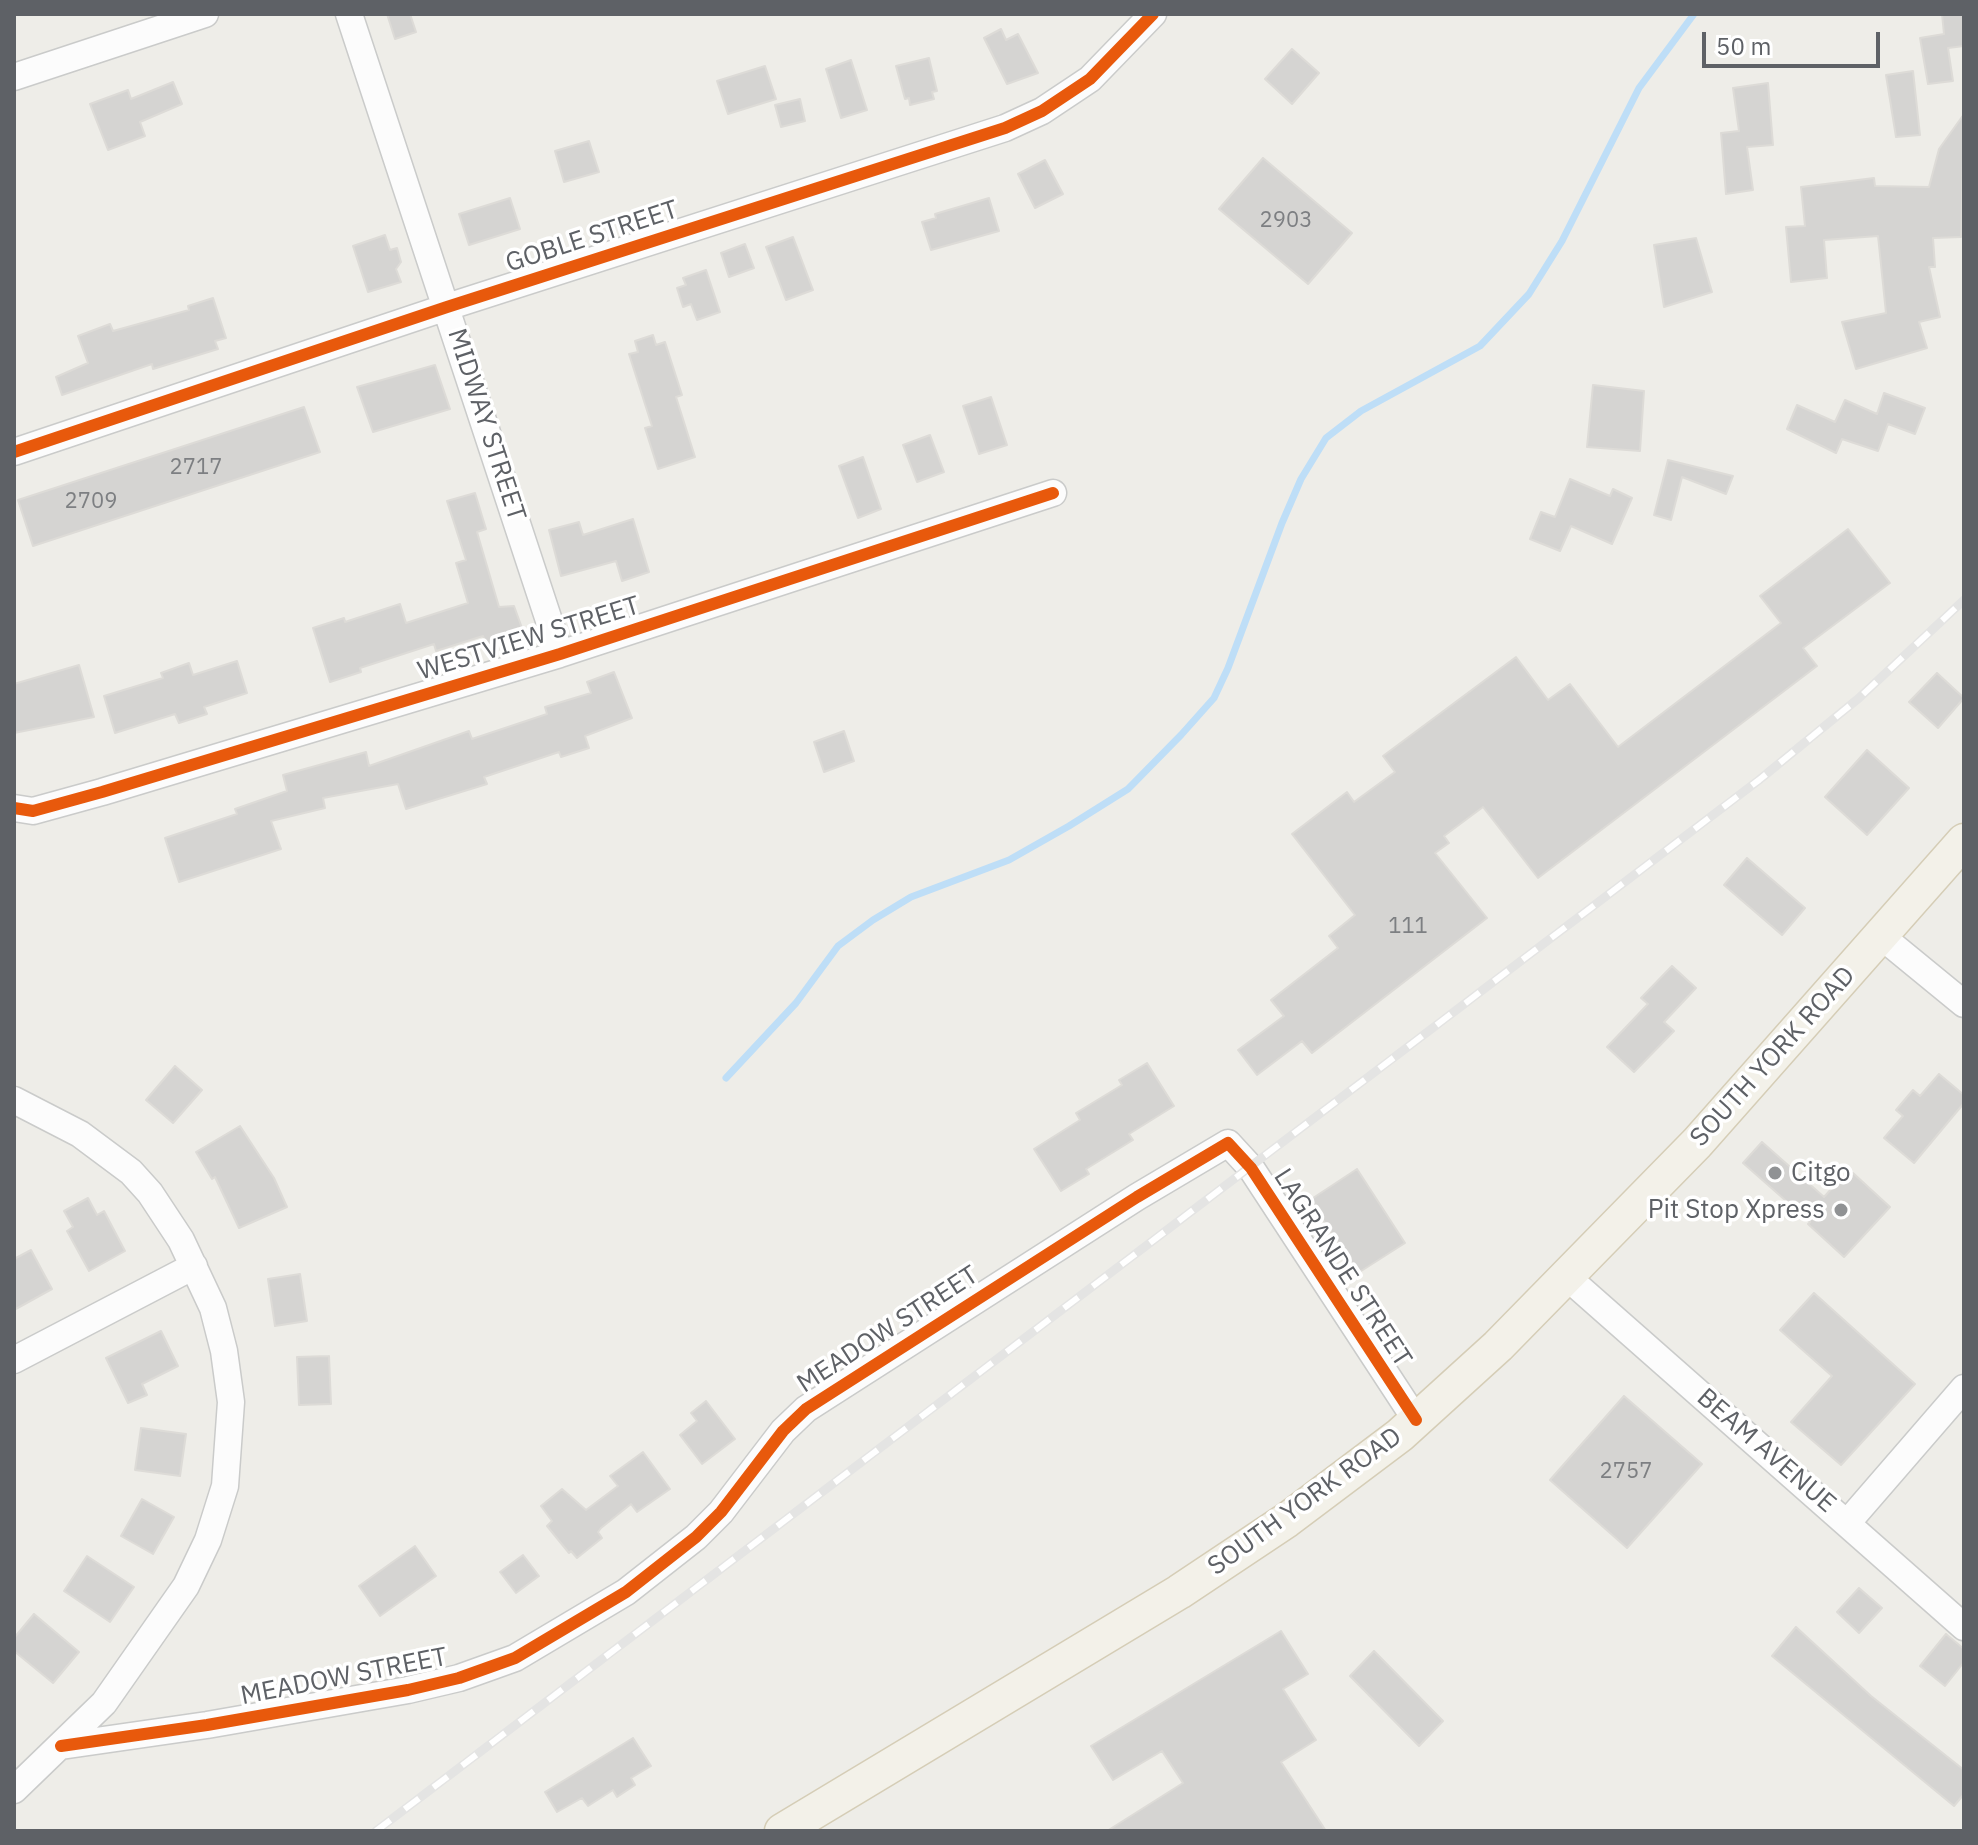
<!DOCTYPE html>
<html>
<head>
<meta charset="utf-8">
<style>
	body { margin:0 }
	#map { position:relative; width:1978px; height:1845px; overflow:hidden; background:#eeede8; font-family:"IBM Plex Sans",sans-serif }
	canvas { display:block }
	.frame { position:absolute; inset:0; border:16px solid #5e6166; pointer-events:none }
	.scale { position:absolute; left:1702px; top:32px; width:178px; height:36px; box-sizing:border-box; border:4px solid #5e6166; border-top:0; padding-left:10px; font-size:24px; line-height:28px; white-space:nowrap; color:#5e6166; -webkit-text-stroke:6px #fff; paint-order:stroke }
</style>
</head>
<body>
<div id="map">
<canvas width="1978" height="1845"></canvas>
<div class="frame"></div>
<div class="scale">50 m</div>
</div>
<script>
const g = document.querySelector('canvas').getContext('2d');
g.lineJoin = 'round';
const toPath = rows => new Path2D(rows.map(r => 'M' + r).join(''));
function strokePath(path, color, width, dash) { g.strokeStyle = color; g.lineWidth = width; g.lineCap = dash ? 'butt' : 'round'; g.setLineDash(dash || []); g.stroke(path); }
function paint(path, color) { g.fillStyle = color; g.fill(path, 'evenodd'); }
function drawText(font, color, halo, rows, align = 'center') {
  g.font = font + ' "IBM Plex Sans",sans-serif'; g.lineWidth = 7; g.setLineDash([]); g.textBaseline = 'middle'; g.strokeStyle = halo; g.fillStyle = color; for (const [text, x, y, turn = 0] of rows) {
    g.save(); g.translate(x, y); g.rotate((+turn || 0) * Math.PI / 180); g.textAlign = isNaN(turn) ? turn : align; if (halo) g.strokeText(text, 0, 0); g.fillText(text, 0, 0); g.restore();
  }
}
strokePath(toPath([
	[726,1078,796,1003,838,946,873,920,911,897,1009,860,1069,826,1128,789,1181,735,1214,698,1228,668,1282,523,1301,479,1326,438,1361,411,1480,346,1529,294,1562,241,1639,88,1694,14]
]), '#bedef7', 7);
const building = toPath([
	[387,14,410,14,416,32,395,39,387,14],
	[1942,14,1964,14,1964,46,1948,48,1953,81,1928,84,1920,38,1944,34,1942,14],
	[1001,29,1006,40,1018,34,1038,73,1007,84,984,38,1001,29],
	[1292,49,1319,73,1292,104,1265,79,1292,49],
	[929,58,937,91,932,92,934,99,910,105,909,98,905,99,896,66,929,58],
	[851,60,867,110,841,118,826,69,851,60],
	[765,66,776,99,728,114,717,81,765,66],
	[1913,71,1920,135,1896,137,1886,75,1913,71],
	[173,82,182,104,140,122,145,136,108,150,90,104,128,90,131,99,173,82],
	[1768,83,1773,145,1747,147,1753,190,1726,194,1721,133,1739,131,1733,88,1768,83],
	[800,99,805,121,781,127,775,105,800,99],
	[1964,114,1961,237,1933,238,1935,267,1929,267,1940,317,1919,322,1927,348,1856,369,1842,322,1886,313,1878,236,1824,240,1827,278,1791,282,1786,227,1805,226,1801,187,1874,178,1875,186,1929,187,1939,149,1964,114],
	[589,141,599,172,564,182,555,151,589,141],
	[1263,158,1352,233,1308,284,1219,209,1263,158],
	[1045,160,1063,194,1035,208,1018,174,1045,160],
	[510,198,520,229,469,245,459,214,510,198],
	[989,198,999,231,931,250,922,222,936,218,935,214,989,198],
	[385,235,390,250,397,248,401,262,396,269,401,282,368,292,353,246,385,235],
	[793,237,813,290,786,300,766,247,793,237],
	[1696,238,1712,292,1664,307,1654,245,1696,238],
	[745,244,754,268,729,277,721,253,745,244],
	[706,270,720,312,697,320,691,304,683,307,677,288,686,285,683,278,706,270],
	[213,298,226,338,215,341,218,349,153,369,152,364,62,395,56,377,88,363,78,336,110,324,113,331,189,310,188,306,213,298],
	[653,335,656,345,665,342,682,395,676,397,695,457,658,469,645,428,652,426,629,354,638,352,635,341,653,335],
	[435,365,450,409,373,432,357,387,435,365],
	[1593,385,1644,391,1640,451,1587,447,1593,385],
	[1884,393,1925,408,1915,434,1888,424,1878,451,1842,439,1836,453,1787,429,1797,405,1835,422,1845,400,1877,414,1884,393],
	[991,397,1007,445,979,454,963,406,991,397],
	[304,407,320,452,33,546,18,500,304,407],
	[930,435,944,472,917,482,903,445,930,435],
	[863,457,881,509,858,518,839,466,863,457],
	[1668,460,1733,476,1726,494,1682,477,1671,520,1654,515,1668,460],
	[1570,479,1610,496,1613,489,1632,498,1612,544,1571,526,1560,551,1530,539,1541,512,1555,517,1570,479],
	[475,493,486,529,477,532,499,607,514,606,522,628,515,631,517,636,487,646,483,636,436,651,434,644,360,668,361,672,330,682,313,628,344,618,345,622,400,604,406,623,468,603,456,563,466,560,447,501,475,493],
	[633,519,649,572,622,581,616,561,561,576,549,530,579,522,583,535,633,519],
	[1848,529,1890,583,1803,648,1817,666,1538,878,1483,807,1444,836,1449,843,1435,853,1487,918,1312,1053,1302,1041,1257,1075,1238,1050,1284,1016,1271,1000,1338,948,1329,936,1355,915,1292,834,1347,792,1354,802,1395,772,1383,756,1516,657,1548,700,1570,684,1618,747,1781,623,1760,596,1848,529],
	[237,661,247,693,204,707,207,714,179,723,175,714,115,733,104,696,163,678,161,673,189,663,193,675,237,661],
	[79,665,94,717,14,733,14,684,79,665],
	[614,672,632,718,585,736,589,748,561,757,559,752,484,777,487,784,406,809,398,784,323,798,325,808,271,821,281,849,179,882,165,838,237,814,235,809,287,791,283,775,366,752,369,766,469,731,472,739,547,714,545,707,591,693,587,682,614,672],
	[1937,673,1964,698,1938,728,1909,702,1937,673],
	[844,731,854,761,824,772,814,742,844,731],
	[1867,750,1909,788,1867,835,1825,797,1867,750],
	[1747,858,1805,908,1782,935,1724,885,1747,858],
	[1672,966,1696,988,1664,1022,1674,1031,1634,1072,1607,1047,1648,1004,1641,998,1672,966],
	[1147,1063,1174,1106,1129,1134,1133,1140,1086,1169,1089,1174,1061,1191,1034,1149,1080,1120,1076,1113,1122,1085,1119,1080,1147,1063],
	[175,1066,202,1090,173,1123,146,1100,175,1066],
	[1939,1074,1964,1095,1964,1103,1914,1163,1884,1138,1903,1116,1896,1110,1913,1090,1920,1096,1939,1074],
	[240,1126,274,1178,287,1207,239,1228,215,1177,212,1179,196,1152,240,1126],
	[1762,1142,1824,1197,1841,1178,1846,1181,1853,1173,1890,1207,1844,1257,1808,1224,1810,1222,1743,1163,1762,1142],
	[1357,1169,1405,1243,1358,1273,1310,1200,1357,1169],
	[88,1198,97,1215,104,1211,125,1251,89,1271,67,1231,73,1227,64,1211,88,1198],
	[31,1250,52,1289,14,1310,14,1259,31,1250],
	[300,1274,307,1321,275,1326,268,1279,300,1274],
	[1814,1293,1915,1384,1841,1465,1791,1422,1832,1376,1780,1330,1814,1293],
	[161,1331,178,1366,142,1384,147,1395,128,1403,106,1358,161,1331],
	[329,1356,331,1404,299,1405,297,1357,329,1356],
	[1624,1396,1702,1464,1627,1548,1550,1480,1624,1396],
	[706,1401,735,1439,702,1464,680,1435,697,1421,691,1413,706,1401],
	[141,1428,186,1434,180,1476,135,1470,141,1428],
	[643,1452,670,1489,637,1512,631,1504,601,1528,598,1532,602,1538,577,1558,571,1551,569,1553,547,1526,552,1521,541,1506,562,1489,586,1510,618,1486,610,1476,643,1452],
	[142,1499,174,1517,153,1554,121,1536,142,1499],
	[415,1546,436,1576,380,1616,359,1586,415,1546],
	[523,1555,539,1576,516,1593,500,1572,523,1555],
	[87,1556,134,1587,110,1622,64,1591,87,1556],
	[1859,1588,1882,1608,1859,1633,1837,1612,1859,1588],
	[34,1614,79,1652,53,1683,14,1651,14,1638,34,1614],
	[1796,1627,1871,1696,1964,1770,1964,1794,1954,1806,1772,1656,1796,1627],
	[1281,1631,1308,1674,1283,1689,1316,1740,1281,1762,1326,1831,1107,1831,1183,1783,1162,1751,1113,1780,1091,1746,1281,1631],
	[1946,1634,1964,1649,1964,1662,1945,1686,1920,1666,1946,1634],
	[1374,1651,1443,1721,1419,1746,1350,1676,1374,1651],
	[633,1738,651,1766,631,1778,635,1785,617,1797,613,1790,588,1806,582,1798,557,1812,545,1792,633,1738]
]);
paint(building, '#d5d4d2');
strokePath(building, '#dddbd7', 2);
const minor = toPath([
	[349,14,560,654],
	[14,77,205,14],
	[14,452,447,307,1005,128,1042,111,1090,79,1153,14],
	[14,808,33,811,102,792,560,654,1053,493],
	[1881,936,1964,1004],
	[14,1100,80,1134,131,1172,150,1193,181,1240,213,1308,224,1351,231,1402,225,1486,208,1540,186,1586,104,1703,14,1790],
	[1567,1277,1964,1627],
	[14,1360,194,1266],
	[1848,1522,1964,1388],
	[61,1746,207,1725,408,1690,459,1678,515,1658,626,1592,696,1537,721,1512,783,1431,806,1409,1137,1197,1228,1143,1251,1168,1416,1420]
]);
const major = toPath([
	[782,1831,1179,1592,1287,1520,1400,1435,1498,1346,1697,1143,1964,841]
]);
strokePath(minor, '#cacbca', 29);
strokePath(major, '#d5cdb6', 37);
strokePath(minor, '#fcfcfc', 26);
strokePath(major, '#f3f1e9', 34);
const rail = toPath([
	[376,1831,1759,780,1859,698,1964,600]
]);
strokePath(rail, '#e4e4e3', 9);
strokePath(rail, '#fff', 6, [18]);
strokePath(toPath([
	[14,452,447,307,1005,128,1042,111,1090,79,1153,14],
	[14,808,33,811,102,792,560,654,1053,493],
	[61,1746,207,1725,408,1690,459,1678,515,1658,626,1592,696,1537,721,1512,783,1431,806,1409,1137,1197,1228,1143,1251,1168,1416,1420]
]), '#e8590c', 12);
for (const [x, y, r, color] of [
	[1775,1173,8,"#909294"],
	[1841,1210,8,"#909294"]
]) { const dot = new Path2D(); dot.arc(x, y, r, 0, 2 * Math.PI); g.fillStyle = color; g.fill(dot); strokePath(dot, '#fff', 3); }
drawText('22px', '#7d7f82', null, [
	["2903",1286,221],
	["2717",196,468],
	["2709",91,502],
	["111",1408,927],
	["2757",1626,1472]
]);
drawText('26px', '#5e6166', '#fff', [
	["GOBLE STREET",592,237,-18],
	["MIDWAY STREET",486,425,72],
	["WESTVIEW STREET",529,639,-17],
	["SOUTH YORK ROAD",1773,1057,-48],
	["LAGRANDE STREET",1342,1268,57],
	["MEADOW STREET",888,1330,-33],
	["BEAM AVENUE",1766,1451,41],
	["SOUTH YORK ROAD",1305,1502,-36],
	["MEADOW STREET",344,1677,-11]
]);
drawText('26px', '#5e6166', '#fff', [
	["Citgo",1791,1173],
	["Pit Stop Xpress",1825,1210,"right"]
], 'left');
</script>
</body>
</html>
